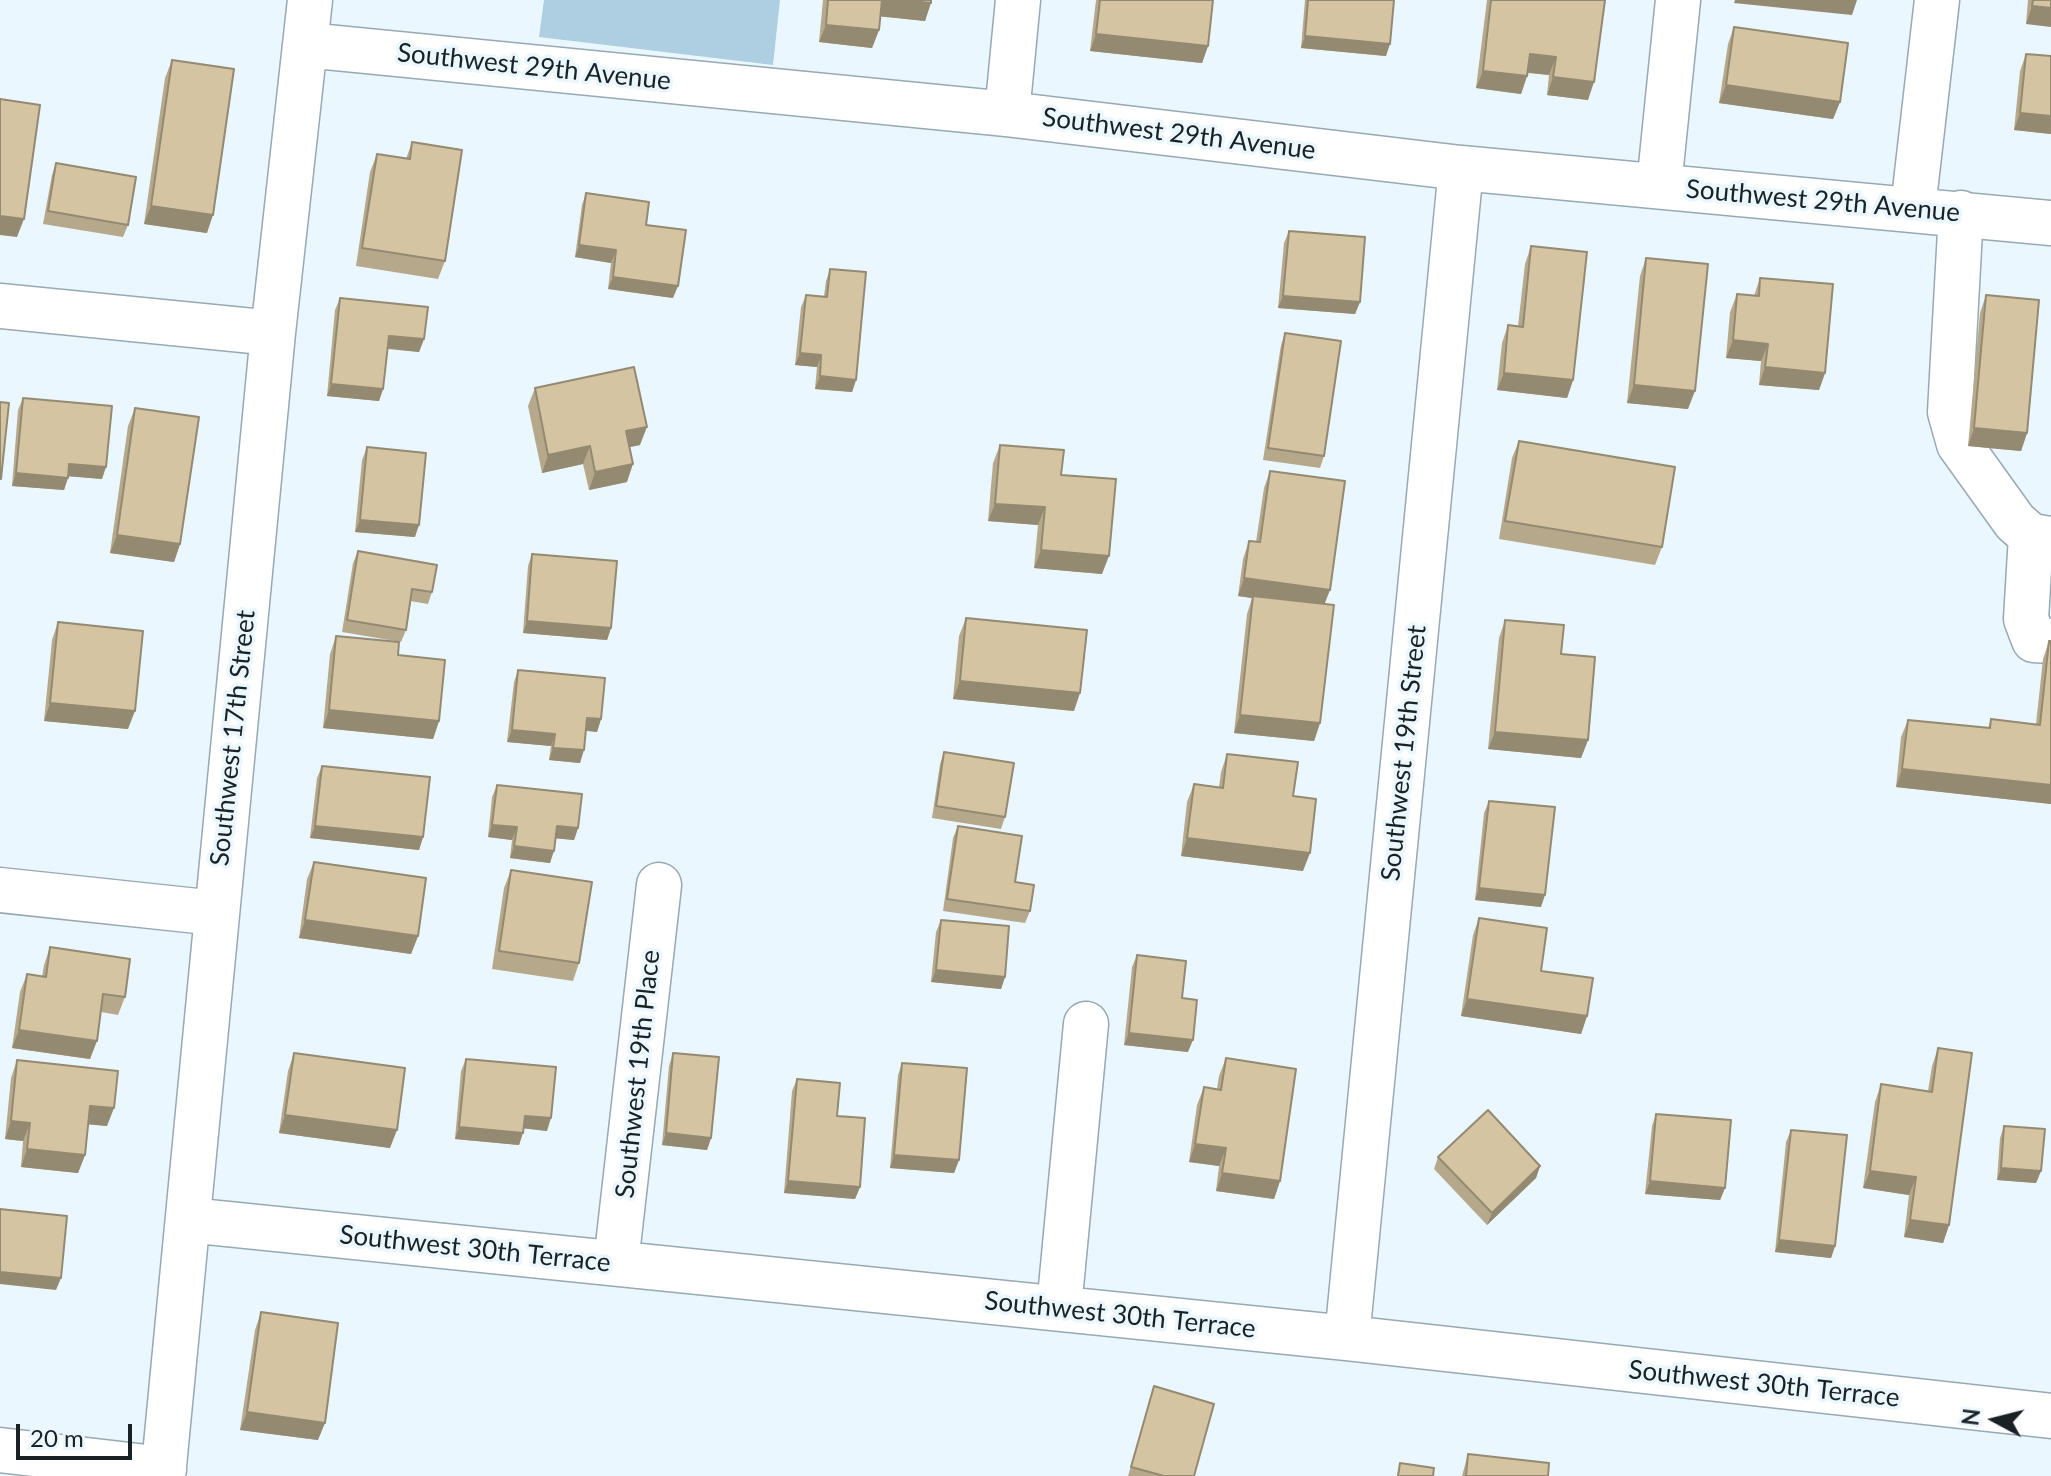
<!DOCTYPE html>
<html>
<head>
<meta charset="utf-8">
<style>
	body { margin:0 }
	#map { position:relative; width:2051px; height:1476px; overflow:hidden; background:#ebf7fe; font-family:Lato,sans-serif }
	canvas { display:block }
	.north { position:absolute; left:1955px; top:1380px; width:80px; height:80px; -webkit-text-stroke:6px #ebf7fe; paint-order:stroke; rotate:277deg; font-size:22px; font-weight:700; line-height:32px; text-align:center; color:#1a2125 }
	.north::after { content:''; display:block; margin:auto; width:28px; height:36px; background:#1a2125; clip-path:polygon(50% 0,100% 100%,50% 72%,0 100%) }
	.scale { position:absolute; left:16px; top:1424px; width:116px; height:36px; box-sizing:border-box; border:4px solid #1a2125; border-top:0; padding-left:10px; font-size:24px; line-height:28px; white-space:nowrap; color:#1a2125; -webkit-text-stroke:6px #ebf7fe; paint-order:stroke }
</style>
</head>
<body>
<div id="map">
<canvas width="2051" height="1476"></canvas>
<div class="north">N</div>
<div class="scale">20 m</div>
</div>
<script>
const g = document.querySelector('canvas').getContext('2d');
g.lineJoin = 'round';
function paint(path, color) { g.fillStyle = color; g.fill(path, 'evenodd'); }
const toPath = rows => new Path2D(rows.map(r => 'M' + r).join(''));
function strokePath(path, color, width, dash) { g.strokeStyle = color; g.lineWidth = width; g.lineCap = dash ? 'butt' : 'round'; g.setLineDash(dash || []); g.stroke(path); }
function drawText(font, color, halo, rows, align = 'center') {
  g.font = font + ' Lato,sans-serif'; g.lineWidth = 7; g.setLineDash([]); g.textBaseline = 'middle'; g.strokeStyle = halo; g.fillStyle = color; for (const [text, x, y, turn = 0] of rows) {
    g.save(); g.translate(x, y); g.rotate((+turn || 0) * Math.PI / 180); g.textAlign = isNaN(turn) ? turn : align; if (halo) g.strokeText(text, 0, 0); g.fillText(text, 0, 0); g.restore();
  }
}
paint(toPath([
	[544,0,780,0,773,65,539,37]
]), '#aecfe1');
const minor = toPath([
	[306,45,1007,114,1461,168,2051,223],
	[1007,114,1018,0],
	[1659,186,1678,0],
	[1913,208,1937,0],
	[1961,213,1950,412,1959,444,2015,522,2031,536,2051,539],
	[0,306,273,333],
	[2031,536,2026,619,2034,640,2051,641],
	[0,890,216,913],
	[188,1220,1347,1338,2051,1416],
	[616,1263,659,885],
	[1059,1308,1086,1024],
	[1347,1338,1461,168],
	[0,1450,164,1469],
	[163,1476,273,333,310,0]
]);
strokePath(minor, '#97a9b4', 47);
strokePath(minor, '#fff', 44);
paint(toPath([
	[823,0,931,0,925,21,880,16,879,30,872,48,819,42],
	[1096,0,1213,0,1208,46,1202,63,1090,51],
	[1305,0,1394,0,1386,56,1301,48],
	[1487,0,1605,0,1588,100,1547,95,1549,75,1528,73,1521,94,1476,88],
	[2028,0,2051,0,2026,24],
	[1734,27,1840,102,1833,119,1719,103,1728,44],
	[2026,54,2051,56,2051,134,2014,130,2020,71],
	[172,60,207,233,144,224,165,78],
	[412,142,445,261,438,279,356,266,370,172,377,154,406,159],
	[56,163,128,225,123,237,43,224,52,175],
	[586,193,646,225,673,298,608,289,611,263,575,257,582,205],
	[1289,231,1360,302,1355,314,1278,308,1284,243],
	[1531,246,1573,380,1567,398,1497,390,1502,343,1508,325,1518,326,1525,264],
	[1646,258,1688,409,1627,403,1640,276],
	[830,269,856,380,852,392,815,389,817,367,795,365,801,307,806,295,824,296,826,281],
	[1760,278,1825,373,1819,390,1759,385,1761,361,1726,358,1730,312,1737,294,1754,296],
	[1986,295,2027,433,2021,451,1968,446,1980,313],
	[340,298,424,339,419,352,387,349,383,389,379,401,327,396,335,310],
	[1285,333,1324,456,1320,468,1263,460,1281,345],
	[535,388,640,445,630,447,627,482,589,490,583,464,542,473,528,406],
	[23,398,102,479,68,476,64,490,12,486,18,410],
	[135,408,180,544,174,562,110,553,128,426],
	[1519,441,1662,547,1655,565,1499,539,1512,458],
	[1000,445,1061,475,1102,574,1034,568,1038,525,988,521,993,463],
	[367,447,415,537,355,532,362,460],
	[1270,471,1325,604,1320,723,1314,741,1234,733,1247,614,1252,598,1238,596,1243,559,1249,541,1256,542,1264,488],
	[358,551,432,592,428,604,410,601,406,630,401,642,342,632,353,563],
	[532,554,611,628,607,640,523,633,528,566],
	[966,618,1074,711,953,699,959,636],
	[1505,620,1561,654,1588,740,1581,758,1488,749,1499,638],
	[58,622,128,729,44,721,52,640],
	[336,636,398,655,439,721,433,739,323,728,330,654],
	[2049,641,2051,804,1896,787,1901,737,1908,720,1988,728,1991,719,2036,724,2043,659],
	[518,670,601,719,597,732,586,731,580,763,549,760,551,746,507,742,514,682],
	[944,752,1005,817,1001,829,932,818,940,764],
	[1227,754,1293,796,1303,871,1181,856,1187,802,1194,784,1219,787,1221,772],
	[322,766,423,837,419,850,310,838,317,778],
	[497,785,578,828,574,840,555,838,550,863,510,858,512,840,488,837,492,797],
	[1489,801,1541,907,1475,900,1484,813],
	[958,826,1015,882,1030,911,1025,923,943,911,953,838],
	[314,862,418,936,411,954,299,938,307,879],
	[511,870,579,963,573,981,492,969,504,888],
	[1479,918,1541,971,1587,1016,1581,1034,1461,1016,1473,935],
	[941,920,1005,977,1001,989,931,982,936,932],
	[50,947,125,997,118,1015,101,1012,90,1059,12,1048,20,992,27,974,42,977,44,965],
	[1137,955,1182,998,1188,1052,1124,1045,1132,967],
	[1938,1048,1949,1225,1943,1243,1904,1237,1909,1195,1863,1188,1875,1102,1881,1084,1928,1091,1932,1066],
	[294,1053,390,1148,279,1133,288,1071],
	[673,1053,711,1138,707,1150,662,1145,669,1066],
	[1226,1058,1280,1181,1274,1199,1216,1191,1219,1166,1189,1162,1197,1105,1204,1087,1217,1089,1219,1076],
	[466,1059,547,1131,524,1128,519,1145,455,1139,461,1071],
	[17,1060,107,1126,88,1124,85,1155,78,1173,21,1167,23,1141,5,1139,11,1078],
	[902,1063,959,1160,954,1173,890,1168,898,1075],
	[797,1079,837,1116,860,1187,855,1199,784,1193,792,1091],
	[1656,1114,1725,1188,1720,1200,1645,1194,1652,1126],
	[2004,1126,2041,1171,2036,1183,1997,1180,2000,1138],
	[1791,1130,1835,1246,1831,1258,1775,1252,1786,1142],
	[1438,1157,1540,1166,1536,1178,1487,1225,1434,1169],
	[261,1312,318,1440,240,1430,255,1330],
	[1154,1386,1194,1476,1128,1476],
	[1468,1454,1548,1476,1462,1476]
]), '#b6a98b');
paint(toPath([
	[881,0,903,0,931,3,925,21,876,16],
	[1735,0,1857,0,1852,15,1734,3],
	[2032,6,2051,8,2051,27,2026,24],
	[826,25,879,30,872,48,819,42],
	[1096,34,1208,46,1202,63,1090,51],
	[1305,36,1390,44,1386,56,1301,48],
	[1530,54,1556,57,1549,75,1523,72],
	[1483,71,1527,76,1521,94,1476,88],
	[1553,77,1594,82,1588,100,1547,95],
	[1726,85,1840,102,1833,119,1719,103],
	[2020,113,2051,116,2051,134,2014,130],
	[151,206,213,215,207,233,144,224],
	[0,216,24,219,17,237,0,235],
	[579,245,616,250,611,263,575,257],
	[613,277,678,286,673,298,608,289],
	[1283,296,1360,302,1355,314,1278,308],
	[389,336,424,339,419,352,384,348],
	[1733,340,1768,344,1761,361,1726,358],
	[800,353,821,355,817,367,795,365],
	[1765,367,1825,373,1819,390,1759,385],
	[1504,373,1573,380,1567,398,1497,390],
	[820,376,856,380,852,392,815,389],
	[331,384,383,389,379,401,327,396],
	[1634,385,1695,391,1688,409,1627,403],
	[647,427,640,445,620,449,626,431],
	[1974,428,2027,433,2021,451,1968,446],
	[590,446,583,464,542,473,548,455],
	[69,464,106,467,102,479,65,476],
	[633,464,627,482,589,490,595,472],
	[16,473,68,478,64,490,12,486],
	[995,504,1045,507,1038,525,988,521],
	[360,520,419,525,415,537,355,532],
	[117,535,180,544,174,562,110,553],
	[1041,550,1109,556,1102,574,1034,568],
	[1244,578,1330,590,1323,608,1238,596],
	[527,621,611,628,607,640,523,633],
	[960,681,1080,693,1074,711,953,699],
	[50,703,135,711,128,729,44,721],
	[329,710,439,721,433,739,323,728],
	[1240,715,1320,723,1314,741,1234,733],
	[587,718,601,719,597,732,583,730],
	[512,730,555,734,551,746,507,742],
	[1495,732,1588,740,1581,758,1488,749],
	[553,748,584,750,580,763,549,760],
	[1902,769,2051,785,2051,804,1896,787],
	[492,825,517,827,512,840,488,837],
	[315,826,423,837,419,850,310,838],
	[557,826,578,828,574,840,552,838],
	[1187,838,1310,853,1303,871,1181,856],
	[514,846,554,851,550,863,510,858],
	[1479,888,1545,895,1541,907,1475,900],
	[305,920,418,936,411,954,299,938],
	[936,970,1005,977,1001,989,931,982],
	[1467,999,1587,1016,1581,1034,1461,1016],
	[19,1030,97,1041,90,1059,12,1048],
	[1129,1033,1193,1040,1188,1052,1124,1045],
	[90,1106,114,1108,107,1126,84,1124],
	[285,1115,397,1130,390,1148,279,1133],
	[525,1116,551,1118,547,1131,520,1128],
	[11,1121,30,1123,23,1141,5,1139],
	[459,1127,523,1133,519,1145,455,1139],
	[666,1133,711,1138,707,1150,662,1145],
	[1195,1144,1226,1148,1219,1166,1189,1162],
	[27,1149,85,1155,78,1173,21,1167],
	[894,1155,959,1160,954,1173,890,1168],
	[1540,1166,1536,1178,1487,1225,1492,1213],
	[2001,1168,2041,1171,2036,1183,1997,1180],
	[1870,1171,1916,1177,1909,1195,1863,1188],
	[1222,1173,1280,1181,1274,1199,1216,1191],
	[788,1181,860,1187,855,1199,784,1193],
	[1650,1181,1725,1188,1720,1200,1645,1194],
	[1910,1220,1949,1225,1943,1243,1904,1237],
	[1779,1240,1835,1246,1831,1258,1775,1252],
	[0,1272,61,1278,56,1290,0,1284],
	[247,1412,325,1423,318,1440,240,1430]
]), '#948971');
const building = toPath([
	[828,0,882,0,879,30,826,25,828,0],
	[903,0,931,0,931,3,903,0],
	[1100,0,1213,0,1208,46,1096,34,1100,0],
	[1308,0,1394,0,1390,44,1305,36,1308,0],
	[1491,0,1605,0,1594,82,1553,77,1556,57,1530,54,1527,76,1483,71,1491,0],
	[2033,0,2051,0,2051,8,2032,6,2033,0],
	[1734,27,1848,43,1840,102,1726,85,1734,27],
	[2026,54,2051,56,2051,116,2020,113,2026,54],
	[172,60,234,69,213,215,151,206,172,60],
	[0,99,40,105,24,219,0,216,0,99],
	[412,142,462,150,445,261,362,248,377,154,410,159,412,142],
	[56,163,136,177,128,225,48,211,56,163],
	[586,193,649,202,646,225,686,230,678,286,613,277,616,250,579,245,586,193],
	[1289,231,1365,237,1360,302,1283,296,1289,231],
	[1531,246,1587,252,1573,380,1504,373,1508,325,1523,327,1531,246],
	[1646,258,1708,264,1695,391,1634,385,1646,258],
	[830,269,866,272,856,380,820,376,821,355,800,353,806,295,827,297,830,269],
	[1760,278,1833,284,1825,373,1765,367,1768,344,1733,340,1737,294,1759,296,1760,278],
	[1986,295,2039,300,2027,433,1974,428,1986,295],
	[340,298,428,307,424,339,389,336,383,389,331,384,340,298],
	[1285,333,1341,341,1324,456,1268,448,1285,333],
	[634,367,647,427,626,431,633,464,595,472,590,446,548,455,535,388,634,367],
	[23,398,112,406,106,467,69,464,68,478,16,473,23,398],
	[0,402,9,403,1,479,0,479,0,402],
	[135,408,199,417,180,544,117,535,135,408],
	[1519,441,1675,467,1662,547,1505,521,1519,441],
	[1000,445,1064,450,1061,475,1116,479,1109,556,1041,550,1045,507,995,504,1000,445],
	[367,447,426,453,419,525,360,520,367,447],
	[1270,471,1345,481,1330,590,1244,578,1249,541,1260,542,1270,471],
	[358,551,437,565,432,592,412,589,406,630,347,620,358,551],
	[532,554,617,561,611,628,527,621,532,554],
	[1253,596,1334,605,1320,723,1240,715,1253,596],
	[966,618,1087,630,1080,693,960,681,966,618],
	[1505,620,1564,625,1561,654,1595,657,1588,740,1495,732,1505,620],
	[58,622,143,631,135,711,50,703,58,622],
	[336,636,399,642,398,655,445,660,439,721,329,710,336,636],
	[2049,641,2051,641,2051,785,1902,769,1908,720,1990,728,1991,719,2040,725,2049,641],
	[518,670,605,678,601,719,587,718,584,750,553,748,555,734,512,730,518,670],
	[944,752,1014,763,1005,817,936,806,944,752],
	[1227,754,1298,762,1293,796,1316,799,1310,853,1187,838,1194,784,1223,788,1227,754],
	[322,766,430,777,423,837,315,826,322,766],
	[497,785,582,794,578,828,557,826,554,851,514,846,517,827,492,825,497,785],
	[1489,801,1555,807,1545,895,1479,888,1489,801],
	[958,826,1022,836,1015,882,1034,885,1030,911,947,899,958,826],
	[314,862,426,878,418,936,305,920,314,862],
	[511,870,592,882,579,963,499,951,511,870],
	[1479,918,1547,928,1541,971,1593,978,1587,1016,1467,999,1479,918],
	[941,920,1009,926,1005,977,936,970,941,920],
	[50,947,130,959,125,997,103,994,97,1041,19,1030,27,974,46,977,50,947],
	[1137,955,1186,961,1182,998,1197,1000,1193,1040,1129,1033,1137,955],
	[1938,1048,1972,1053,1949,1225,1910,1220,1916,1177,1870,1171,1881,1084,1932,1092,1938,1048],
	[294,1053,405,1068,397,1130,285,1115,294,1053],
	[673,1053,719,1057,711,1138,666,1133,673,1053],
	[1226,1058,1296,1069,1280,1181,1222,1173,1226,1148,1195,1144,1204,1087,1221,1090,1226,1058],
	[466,1059,556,1067,551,1118,525,1116,523,1133,459,1127,466,1059],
	[17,1060,118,1071,114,1108,90,1106,85,1155,27,1149,30,1123,11,1121,17,1060],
	[902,1063,967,1068,959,1160,894,1155,902,1063],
	[797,1079,840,1083,837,1116,865,1118,860,1187,788,1181,797,1079],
	[1488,1110,1540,1166,1492,1213,1438,1157,1488,1110],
	[1656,1114,1731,1120,1725,1188,1650,1181,1656,1114],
	[2004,1126,2045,1129,2041,1171,2001,1168,2004,1126],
	[1791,1130,1847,1135,1835,1246,1779,1240,1791,1130],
	[0,1209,67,1216,61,1278,0,1272,0,1209],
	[261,1312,338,1323,325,1423,247,1412,261,1312],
	[1154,1386,1214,1404,1194,1476,1164,1476,1131,1467,1154,1386],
	[1468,1454,1549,1463,1548,1476,1466,1476,1468,1454],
	[1400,1463,1434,1468,1433,1476,1398,1476,1400,1463]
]);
paint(building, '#d4c4a2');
strokePath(building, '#948971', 2);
drawText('26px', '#1a2125', '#ebf7fe', [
	["Southwest 29th Avenue",534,67,6],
	["Southwest 29th Avenue",1179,134,7],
	["Southwest 29th Avenue",1823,201,5],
	["Southwest 17th Street",233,738,-84],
	["Southwest 19th Street",1404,753,-84],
	["Southwest 19th Place",638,1074,-84],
	["Southwest 30th Terrace",475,1249,6],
	["Southwest 30th Terrace",1120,1315,6],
	["Southwest 30th Terrace",1764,1384,6]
]);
</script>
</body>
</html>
